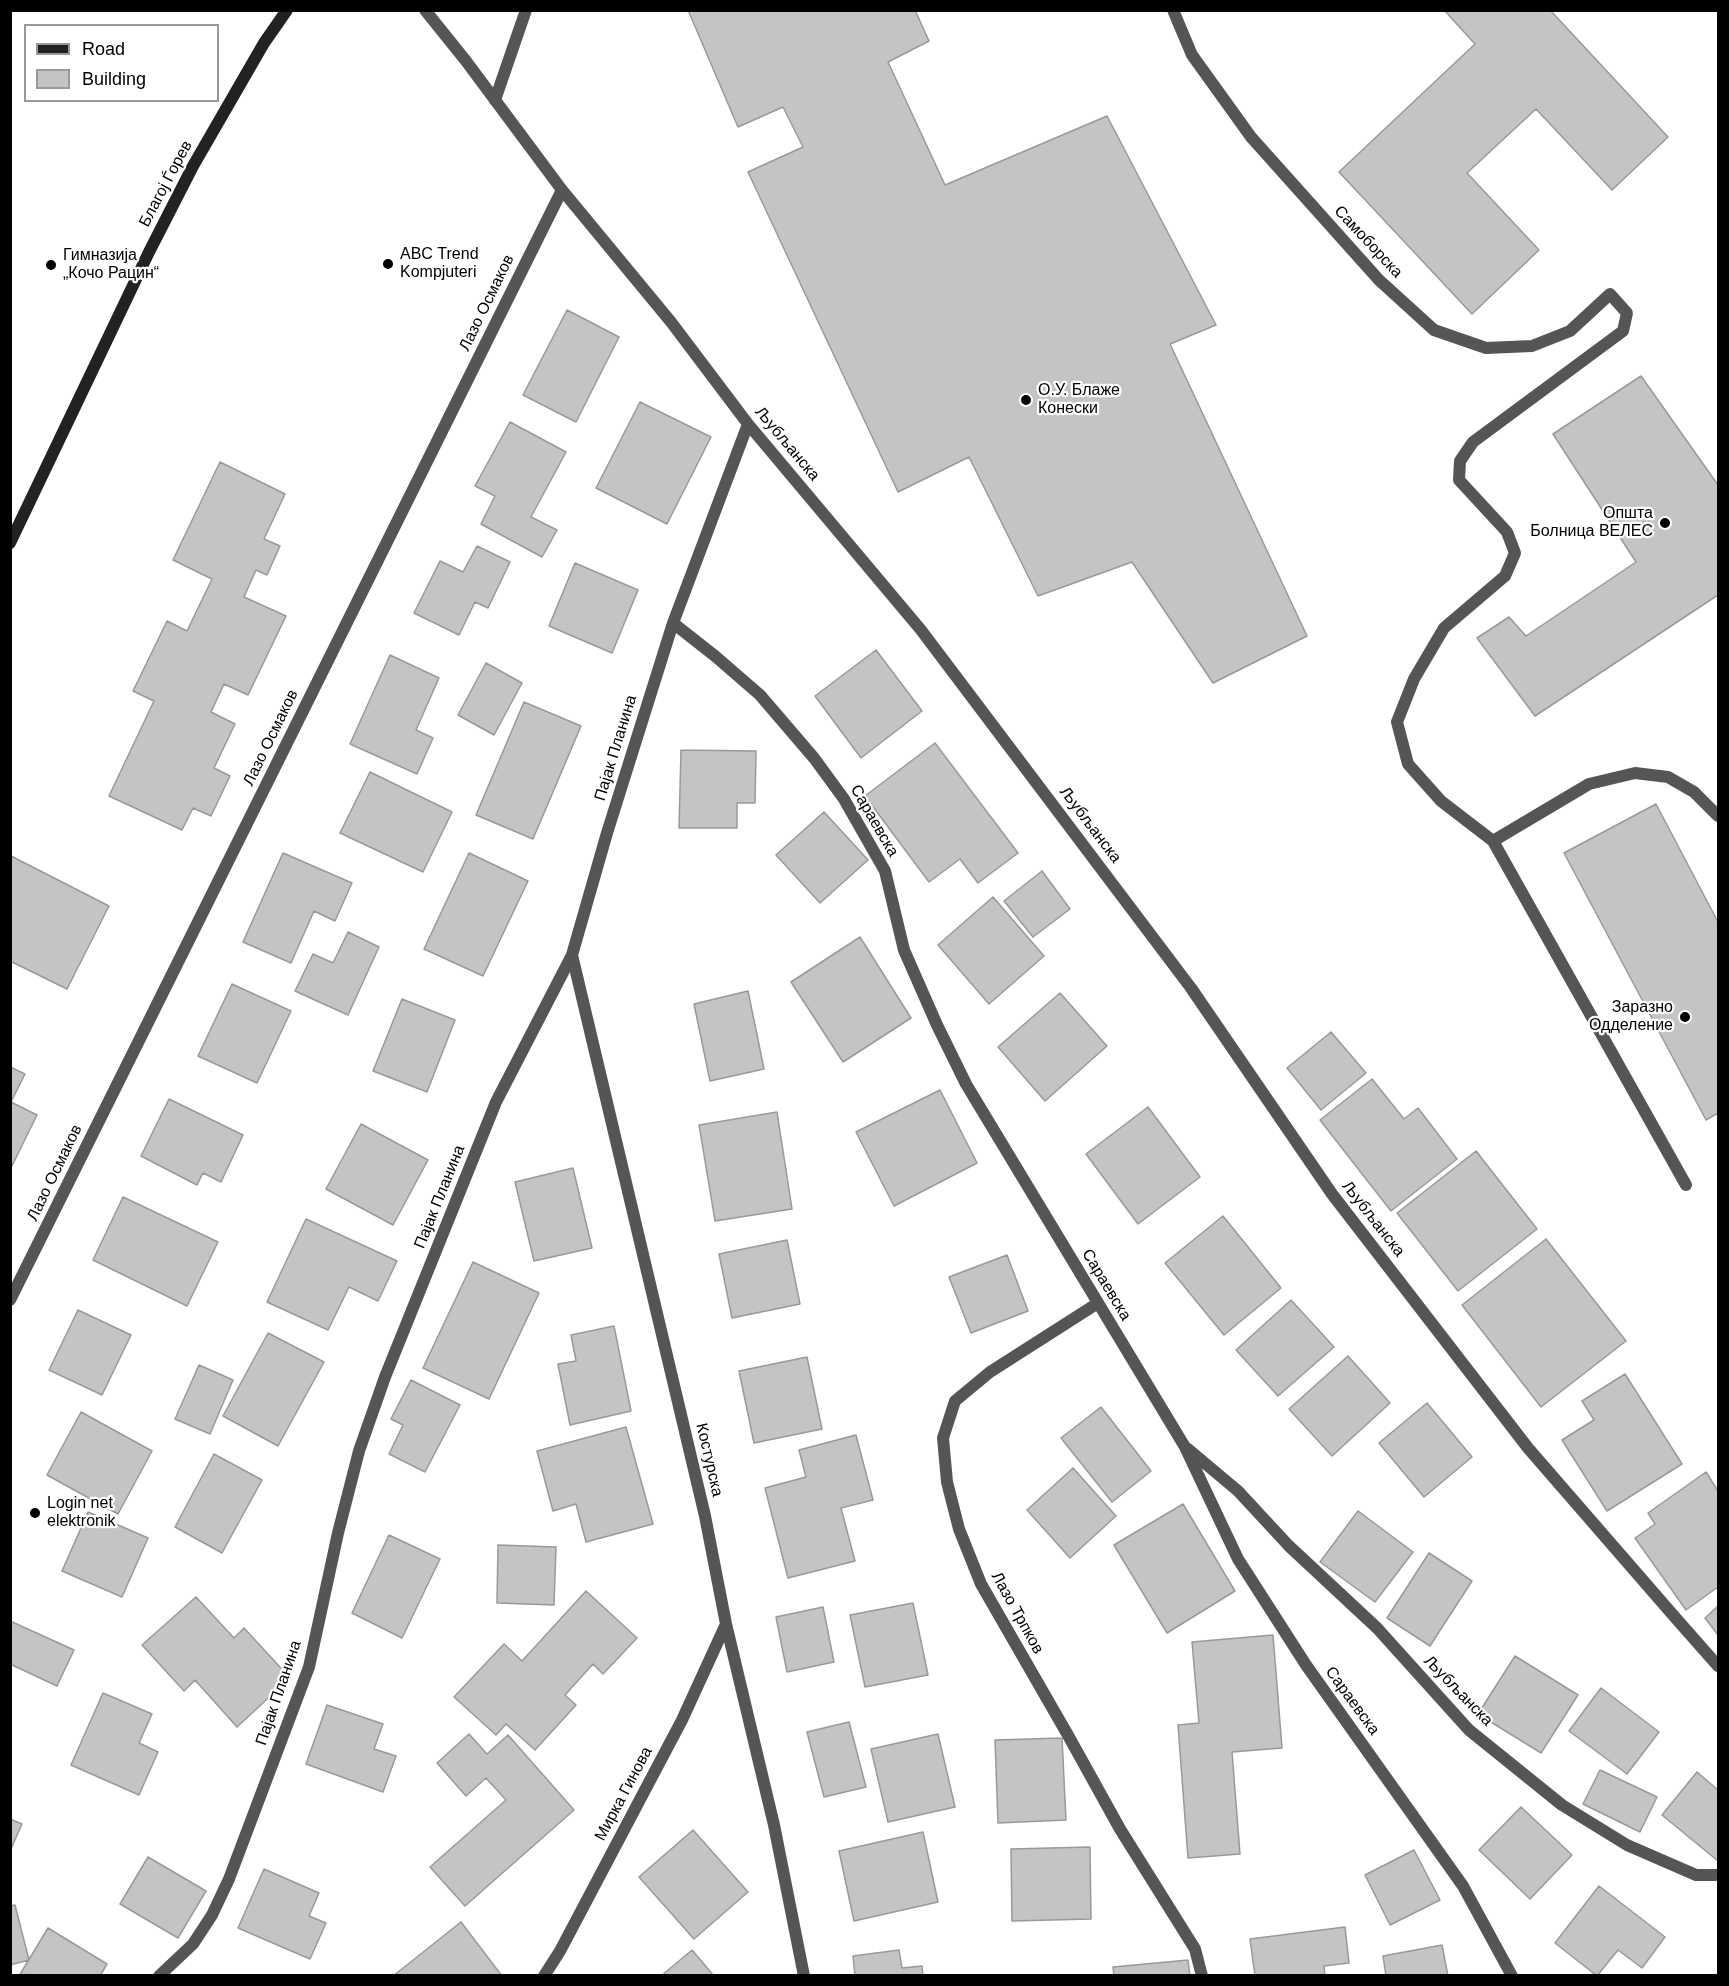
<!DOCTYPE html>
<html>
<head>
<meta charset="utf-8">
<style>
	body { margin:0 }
	#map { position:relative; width:1729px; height:1986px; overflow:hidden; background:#fff; font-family:Helvetica,sans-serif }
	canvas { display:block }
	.frame { position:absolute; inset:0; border:12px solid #000; pointer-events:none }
	.legend { position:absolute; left:24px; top:24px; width:195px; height:78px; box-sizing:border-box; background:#fff; border:2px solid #999; margin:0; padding:8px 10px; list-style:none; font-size:18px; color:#000 }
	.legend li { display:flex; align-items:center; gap:12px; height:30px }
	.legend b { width:30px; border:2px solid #999 }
</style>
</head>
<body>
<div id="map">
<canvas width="1729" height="1986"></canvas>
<div class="frame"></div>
<ul class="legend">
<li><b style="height:8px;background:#222"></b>Road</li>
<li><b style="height:16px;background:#c4c4c4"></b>Building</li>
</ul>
</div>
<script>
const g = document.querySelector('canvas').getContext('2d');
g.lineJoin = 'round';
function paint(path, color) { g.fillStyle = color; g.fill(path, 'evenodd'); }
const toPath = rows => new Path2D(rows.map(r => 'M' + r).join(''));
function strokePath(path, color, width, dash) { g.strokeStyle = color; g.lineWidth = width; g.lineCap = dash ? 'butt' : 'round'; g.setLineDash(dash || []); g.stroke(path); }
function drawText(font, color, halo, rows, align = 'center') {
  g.font = font + ' Helvetica,sans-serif'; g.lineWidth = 4.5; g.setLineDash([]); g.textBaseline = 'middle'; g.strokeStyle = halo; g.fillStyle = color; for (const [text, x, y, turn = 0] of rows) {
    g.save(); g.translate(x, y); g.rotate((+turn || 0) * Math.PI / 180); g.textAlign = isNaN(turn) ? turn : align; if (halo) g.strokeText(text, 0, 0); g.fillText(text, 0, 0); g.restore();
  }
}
const building = toPath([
	[688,10,915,10,929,41,888,62,945,185,1107,116,1216,325,1170,344,1307,636,1213,683,1132,562,1038,596,969,457,898,492,748,172,803,147,783,107,738,127,688,10],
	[1444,10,1550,10,1668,137,1612,190,1536,109,1467,173,1539,250,1472,314,1339,172,1475,44,1444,10],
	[567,310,619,337,576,422,523,395,567,310],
	[1641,376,1718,485,1718,595,1535,716,1477,638,1509,617,1526,636,1636,562,1553,434,1641,376],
	[640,402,711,437,667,524,596,488,640,402],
	[510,422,566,452,531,517,557,530,542,557,481,524,495,496,475,486,510,422],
	[220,462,285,494,264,539,280,546,267,575,256,570,244,597,286,616,248,695,224,684,211,712,235,724,214,768,230,776,211,816,193,808,182,830,109,796,154,701,133,691,167,621,187,631,212,579,173,560,220,462],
	[477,546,510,562,488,608,475,602,459,635,414,613,440,561,463,572,477,546],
	[575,563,638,590,612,653,549,626,575,563],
	[876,650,922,711,861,758,815,696,876,650],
	[390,655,439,678,416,730,433,738,417,774,350,744,390,655],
	[486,663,522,683,494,735,458,715,486,663],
	[524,702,581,726,533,839,476,815,524,702],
	[935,743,1018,853,978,883,960,859,929,882,865,796,935,743],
	[681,750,756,751,755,803,737,803,737,828,679,828,681,750],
	[370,772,452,812,423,872,340,833,370,772],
	[1656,804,1718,922,1718,1113,1706,1120,1564,853,1656,804],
	[824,812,868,860,820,903,776,855,824,812],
	[283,853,352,883,335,921,314,911,291,963,243,942,283,853],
	[469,853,528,881,483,976,424,949,469,853],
	[11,856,109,906,67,989,10,961,11,856],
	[1042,871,1070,909,1033,937,1004,901,1042,871],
	[993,897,1044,956,989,1004,938,945,993,897],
	[348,932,379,947,348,1015,295,991,313,954,333,963,348,932],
	[860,937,911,1018,843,1062,791,982,860,937],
	[232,984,291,1011,257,1083,198,1056,232,984],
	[748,991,764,1069,710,1081,694,1004,748,991],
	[1060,993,1107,1046,1045,1101,998,1047,1060,993],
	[402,999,455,1020,427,1092,373,1071,402,999],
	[1331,1032,1366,1073,1321,1110,1287,1068,1331,1032],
	[10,1067,25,1074,11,1102,37,1115,10,1170,10,1067],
	[1372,1079,1404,1119,1418,1108,1457,1159,1391,1211,1320,1120,1372,1079],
	[940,1090,977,1163,894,1206,856,1132,940,1090],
	[169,1099,243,1135,221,1182,203,1173,197,1185,141,1156,169,1099],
	[1148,1107,1200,1177,1138,1224,1086,1154,1148,1107],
	[777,1112,792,1209,715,1221,699,1125,777,1112],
	[361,1124,428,1160,393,1225,326,1189,361,1124],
	[1476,1151,1537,1229,1458,1291,1397,1213,1476,1151],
	[573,1168,592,1248,534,1261,515,1182,573,1168],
	[123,1197,218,1242,187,1306,93,1260,123,1197],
	[1223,1216,1281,1288,1224,1335,1165,1263,1223,1216],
	[306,1219,397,1261,378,1301,349,1287,328,1330,267,1302,306,1219],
	[1546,1239,1626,1341,1541,1407,1462,1305,1546,1239],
	[787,1240,800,1304,732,1318,719,1254,787,1240],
	[1007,1255,1028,1311,971,1333,949,1277,1007,1255],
	[473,1262,539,1293,489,1399,423,1368,473,1262],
	[1291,1300,1334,1347,1278,1396,1236,1350,1291,1300],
	[78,1310,131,1335,102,1395,49,1370,78,1310],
	[614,1326,631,1411,570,1425,558,1364,576,1361,571,1335,614,1326],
	[268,1333,324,1362,278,1446,223,1416,268,1333],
	[1348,1356,1390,1403,1332,1456,1289,1409,1348,1356],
	[807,1357,822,1429,754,1443,739,1371,807,1357],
	[199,1365,233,1380,210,1434,175,1419,199,1365],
	[1625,1374,1682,1464,1607,1511,1562,1440,1594,1420,1582,1401,1625,1374],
	[411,1380,460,1405,425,1472,389,1454,403,1425,391,1419,411,1380],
	[1427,1403,1472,1457,1424,1497,1379,1443,1427,1403],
	[1101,1407,1151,1471,1112,1502,1061,1438,1101,1407],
	[81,1412,152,1451,118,1514,47,1475,81,1412],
	[626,1427,653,1524,586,1542,576,1504,553,1511,537,1451,626,1427],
	[856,1435,873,1500,841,1508,855,1561,788,1578,765,1488,806,1477,799,1450,856,1435],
	[214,1454,262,1480,222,1553,175,1527,214,1454],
	[1073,1468,1116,1516,1070,1558,1027,1510,1073,1468],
	[1706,1472,1718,1491,1718,1587,1686,1610,1635,1538,1655,1524,1648,1513,1706,1472],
	[1183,1504,1235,1591,1167,1633,1114,1545,1183,1504],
	[1358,1511,1413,1552,1375,1602,1320,1562,1358,1511],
	[88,1512,148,1538,122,1597,62,1571,88,1512],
	[389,1535,440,1559,402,1638,352,1613,389,1535],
	[498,1545,556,1547,554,1605,497,1603,498,1545],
	[1429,1553,1472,1581,1430,1646,1387,1618,1429,1553],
	[586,1591,637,1638,603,1674,593,1664,565,1695,576,1705,535,1750,506,1724,496,1735,454,1697,504,1644,522,1661,586,1591],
	[196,1597,234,1638,244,1628,290,1678,237,1727,195,1680,184,1691,142,1645,196,1597],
	[913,1603,928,1675,865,1687,850,1615,913,1603],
	[1718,1606,1718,1635,1705,1618,1718,1606],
	[823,1607,834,1662,787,1672,776,1617,823,1607],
	[10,1621,74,1650,57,1686,10,1664,10,1621],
	[1273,1635,1282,1748,1232,1752,1240,1854,1188,1858,1178,1725,1199,1723,1192,1642,1273,1635],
	[1515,1656,1578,1695,1541,1753,1478,1714,1515,1656],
	[1601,1688,1659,1732,1627,1774,1569,1731,1601,1688],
	[103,1693,152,1714,139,1743,158,1752,139,1795,71,1765,103,1693],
	[327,1705,383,1724,374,1749,396,1756,383,1792,306,1764,327,1705],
	[849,1722,866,1787,824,1797,807,1732,849,1722],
	[469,1734,487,1754,508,1735,574,1810,465,1906,430,1867,506,1800,486,1778,466,1796,437,1763,469,1734],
	[938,1734,955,1807,888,1822,871,1749,938,1734],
	[1062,1738,1066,1820,998,1823,995,1740,1062,1738],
	[1600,1770,1657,1797,1640,1832,1583,1804,1600,1770],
	[1697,1772,1718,1790,1718,1861,1662,1815,1697,1772],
	[1521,1807,1572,1855,1530,1899,1479,1850,1521,1807],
	[10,1819,22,1824,10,1851,10,1819],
	[693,1830,748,1892,694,1939,639,1877,693,1830],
	[923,1832,938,1902,854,1921,839,1851,923,1832],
	[1090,1847,1091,1919,1012,1921,1011,1849,1090,1847],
	[1414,1850,1440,1900,1390,1925,1365,1875,1414,1850],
	[148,1857,206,1891,178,1938,120,1904,148,1857],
	[264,1869,319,1893,309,1916,326,1923,310,1959,238,1928,264,1869],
	[1599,1886,1665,1937,1642,1968,1618,1950,1597,1976,1555,1943,1599,1886],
	[15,1905,29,1960,10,1965,10,1906,15,1905],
	[461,1922,502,1976,393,1976,461,1922],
	[1345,1927,1349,1963,1324,1966,1325,1976,1255,1976,1250,1939,1345,1927],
	[48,1928,107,1964,100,1976,19,1976,48,1928],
	[1442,1945,1448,1976,1386,1976,1383,1956,1442,1945],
	[692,1950,714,1976,661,1976,692,1950],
	[899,1950,902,1968,922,1966,923,1976,855,1976,853,1956,899,1950],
	[1188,1960,1190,1976,1114,1976,1113,1967,1188,1960]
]);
paint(building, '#c4c4c4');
strokePath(building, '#999', 1.5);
strokePath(toPath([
	[495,100,526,10]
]), '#555', 12);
strokePath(toPath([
	[425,10,466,61,562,190,671,322,748,424,921,630,1191,988,1332,1194,1528,1448,1673,1615,1718,1666],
	[1173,10,1192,55,1251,137,1379,280,1434,330,1486,348,1532,346,1570,331,1610,294,1627,313,1623,331,1473,442,1460,461,1459,480,1507,532,1515,553,1505,576,1444,628,1414,679,1397,722,1408,764,1441,801,1493,841,1686,1185],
	[673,623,715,656,760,695,814,758,844,799,885,871,904,950,937,1025,966,1084,1185,1447,1238,1559,1306,1665,1463,1886,1512,1976],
	[1493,841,1589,784,1635,773,1668,777,1694,792,1718,816],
	[572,955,705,1516,726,1624,774,1825,804,1976],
	[10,1300,562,190],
	[1098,1303,990,1372,955,1401,943,1438,947,1482,959,1529,981,1584,1069,1737,1120,1829,1195,1949,1202,1976],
	[1188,1449,1238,1491,1289,1546,1377,1628,1469,1730,1562,1805,1627,1845,1696,1875,1718,1875],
	[159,1976,193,1944,212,1915,229,1879,309,1667,338,1533,359,1451,385,1377,496,1102,572,955,607,833,673,623,748,424],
	[544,1976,560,1951,682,1720,726,1624]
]), '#555', 12);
strokePath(toPath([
	[10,543,149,252,193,166,264,43,287,10]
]), '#222', 12);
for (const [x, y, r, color] of [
	[388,264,6,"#000"],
	[51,265,6,"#000"],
	[1026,400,6,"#000"],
	[1665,523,6,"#000"],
	[1685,1017,6,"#000"],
	[35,1513,6,"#000"]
]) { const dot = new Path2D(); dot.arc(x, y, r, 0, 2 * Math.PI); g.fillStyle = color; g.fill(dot); strokePath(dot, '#fff', 2); }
drawText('16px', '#000', '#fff', [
	["Благој Ѓорев",166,184,-62],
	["Самоборска",1368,242,47],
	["Лазо Осмаков",487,303,-64],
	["Љубљанска",787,444,50],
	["Лазо Осмаков",271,738,-64],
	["Пајак Планина",616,748,-73],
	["Сараевска",874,821,60],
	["Љубљанска",1090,825,53],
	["Лазо Осмаков",55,1173,-64],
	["Пајак Планина",440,1197,-68],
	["Љубљанска",1373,1219,52],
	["Сараевска",1106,1285,59],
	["Костурска",709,1460,77],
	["Лазо Трпков",1017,1613,61],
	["Љубљанска",1458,1691,46],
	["Пајак Планина",279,1693,-71],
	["Сараевска",1352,1701,54],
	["Мирка Гинова",624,1794,-62]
]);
drawText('16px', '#000', '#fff', [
	["ABC Trend",400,255],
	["Kompjuteri",400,273],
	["Гимназија",63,256],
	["„Кочо Рацин“",63,274],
	["О.У. Блаже",1038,391],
	["Конески",1038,409],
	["Општа",1653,514,"right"],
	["Болница ВЕЛЕС",1653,532,"right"],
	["Заразно",1673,1008,"right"],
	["Одделение",1673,1026,"right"],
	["Login net",47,1504],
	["elektronik",47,1522]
], 'left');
</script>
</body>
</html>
